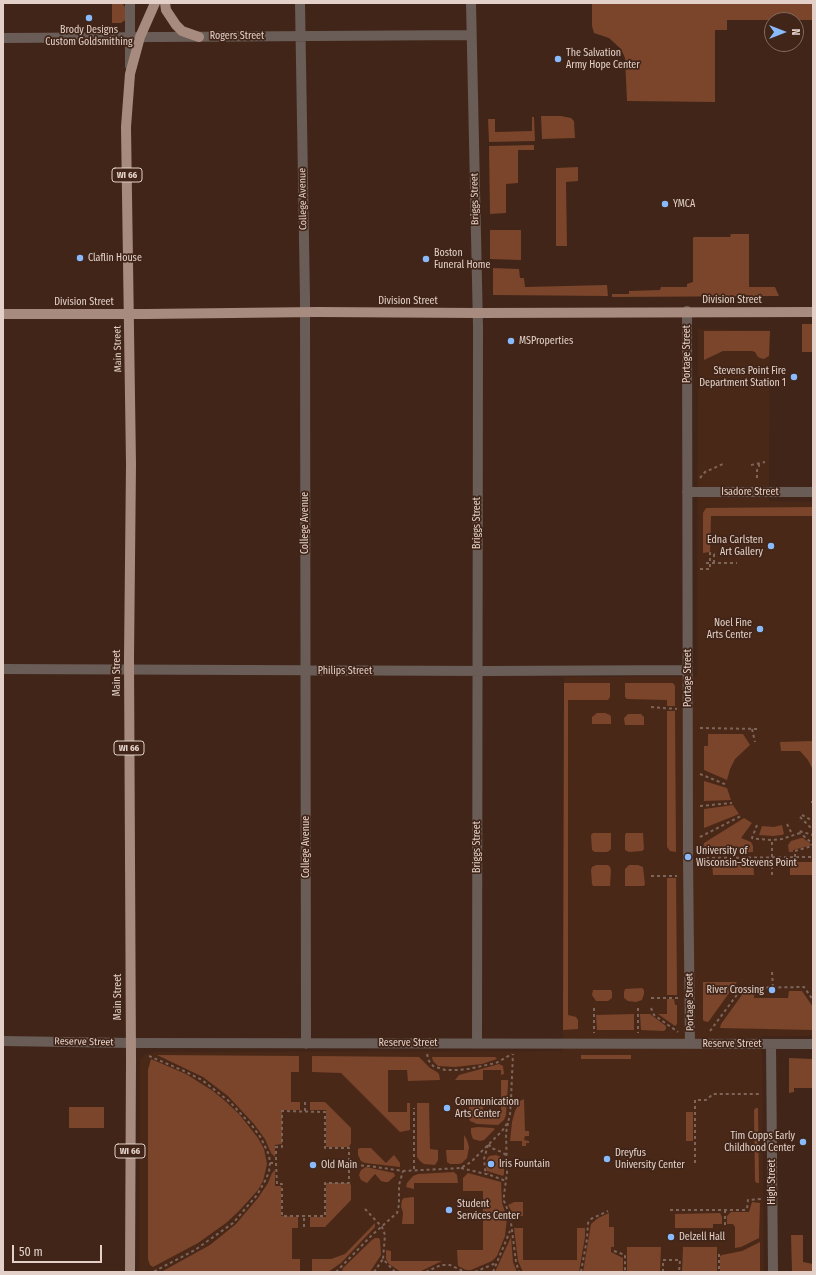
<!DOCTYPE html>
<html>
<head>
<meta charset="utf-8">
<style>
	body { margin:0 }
	#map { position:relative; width:816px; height:1275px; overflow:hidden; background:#402518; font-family:"Fira Sans Condensed",sans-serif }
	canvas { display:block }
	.frame { position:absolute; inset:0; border:4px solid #e3d1c9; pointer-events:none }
	.north { position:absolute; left:764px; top:12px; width:40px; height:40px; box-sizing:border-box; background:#402518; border:1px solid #816a5f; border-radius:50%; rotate:90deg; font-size:11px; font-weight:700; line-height:16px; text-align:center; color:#e3d1c9 }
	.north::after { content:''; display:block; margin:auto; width:14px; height:18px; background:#89bafc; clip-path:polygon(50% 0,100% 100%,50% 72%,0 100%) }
	.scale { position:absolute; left:12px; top:1245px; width:90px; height:18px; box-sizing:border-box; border:2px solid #e3d1c9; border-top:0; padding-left:5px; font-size:12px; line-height:14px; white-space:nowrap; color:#e3d1c9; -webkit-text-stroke:3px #402518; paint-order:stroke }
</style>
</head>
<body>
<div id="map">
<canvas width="816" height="1275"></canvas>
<div class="frame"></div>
<div class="north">N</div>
<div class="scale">50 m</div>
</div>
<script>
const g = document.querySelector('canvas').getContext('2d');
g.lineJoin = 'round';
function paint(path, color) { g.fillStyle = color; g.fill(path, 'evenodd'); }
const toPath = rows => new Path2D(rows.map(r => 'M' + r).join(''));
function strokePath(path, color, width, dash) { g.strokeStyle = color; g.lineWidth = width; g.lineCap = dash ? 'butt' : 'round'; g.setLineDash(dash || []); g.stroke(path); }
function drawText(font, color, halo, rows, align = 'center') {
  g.font = font + ' "Fira Sans Condensed",sans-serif'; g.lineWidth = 3.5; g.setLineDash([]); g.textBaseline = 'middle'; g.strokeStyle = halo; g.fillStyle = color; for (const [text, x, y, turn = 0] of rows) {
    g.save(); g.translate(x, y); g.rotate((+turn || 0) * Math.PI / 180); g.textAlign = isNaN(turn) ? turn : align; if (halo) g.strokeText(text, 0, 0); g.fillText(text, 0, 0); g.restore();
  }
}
paint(toPath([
	[698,329,770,330,769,501,813,502,813,1036,762,1036,764,1272,139,1272,140,1059,145,1054,156,1052,563,1051,564,677,697,677]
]), '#4a2818');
paint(toPath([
	[112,3,122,3,126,8,127,19,121,23,112,23],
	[592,3,813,3,813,20,727,20,727,30,715,30,715,102,627,101,625,58,621,49,609,38,594,33,592,26],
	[541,116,561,116,571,118,574,121,575,138,542,139],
	[532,117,534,117,535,141,489,142,488,119,495,119,495,132,532,131],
	[534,145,534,150,518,150,518,183,506,184,506,213,490,214,489,146],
	[578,167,578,181,566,182,567,246,556,246,556,168],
	[490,230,521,230,521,260,490,259],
	[731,234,749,234,749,287,775,287,779,296,612,297,612,294,629,294,629,291,660,290,661,287,687,287,687,284,693,282,693,238,694,237,730,237],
	[493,268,519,269,520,278,524,278,525,287,607,285,608,296,493,295],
	[802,324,813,324,813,352,802,352],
	[704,331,770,331,769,356,764,359,760,358,758,357,755,352,752,351,723,351,704,360],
	[813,507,813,516,711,516,710,552,703,553,703,513,706,508],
	[564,683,610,683,610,697,608,700,568,700,568,1015,576,1017,578,1020,578,1029,563,1030],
	[625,683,673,683,675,686,675,706,667,706,667,700,627,699,625,697],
	[667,711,675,711,676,852,670,851,667,847],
	[597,713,605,713,610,715,611,717,611,724,592,724,592,717],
	[628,714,641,714,644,717,644,725,625,725,624,718],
	[708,734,743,734,750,745,735,759,730,769,727,780,704,770,704,746,708,746],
	[813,741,813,770,808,760,800,751,781,751,780,742],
	[704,781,727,788,731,800,704,801],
	[733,805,739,814,704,828,704,809],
	[744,818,752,823,741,838,751,842,753,846,753,852,703,853,704,843],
	[782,825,784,834,782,835,773,836,759,835,762,826,774,827],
	[593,833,611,833,611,849,609,851,607,852,595,852,592,850,591,835],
	[626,833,643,833,644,849,642,851,629,852,625,850,625,835],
	[801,838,803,838,812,845,793,850,793,852,789,852,788,845,791,841],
	[753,862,754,875,713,875,712,863],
	[790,862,813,862,813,875,790,875],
	[596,865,608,865,610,867,611,870,610,886,593,886,592,884,591,870,592,867],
	[629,865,638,865,643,867,645,885,643,886,625,886,625,869],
	[667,878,676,878,677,995,667,995],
	[703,982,737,982,709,1021,708,1022,704,1021,703,1020],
	[642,988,644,990,644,994,642,1000,636,1002,628,1001,624,998,624,992,625,989],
	[593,990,611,990,612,992,612,998,608,1001,596,1001,592,995],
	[789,991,802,991,813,1007,813,1030,720,1028,721,1024,744,992,754,992,754,998,788,998],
	[667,999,674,999,675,1005,677,1005,677,1024,675,1026,658,1014,667,1014],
	[634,1014,634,1030,597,1030,596,1015],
	[640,1014,650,1014,666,1026,666,1029,664,1031,641,1030],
	[157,1055,299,1056,299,1072,291,1072,291,1102,300,1102,300,1110,282,1110,282,1144,275,1145,275,1157,271,1153,265,1139,254,1124,228,1096,203,1077],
	[581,1055,631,1055,631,1059,581,1059],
	[312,1056,419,1057,430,1068,437,1072,439,1074,440,1080,408,1081,407,1070,388,1070,388,1112,407,1112,407,1103,410,1103,410,1130,400,1132,341,1073,312,1072],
	[432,1057,495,1057,497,1059,482,1064,455,1067,438,1066,433,1061],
	[789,1058,813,1059,813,1088,794,1088,794,1092,789,1093],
	[151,1059,186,1074,213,1091,225,1101,239,1114,258,1138,264,1149,267,1164,263,1181,258,1190,238,1212,226,1223,198,1243,153,1267,150,1265,148,1259,148,1070],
	[499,1064,503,1066,504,1074,501,1075,501,1070,483,1070,483,1080,455,1080,459,1075],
	[501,1080,508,1080,508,1085,506,1115,504,1120,498,1125,477,1124,470,1121,469,1118,469,1103,483,1103,483,1112,501,1113],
	[524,1099,525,1131,529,1131,529,1136,525,1136,524,1140,529,1141,529,1143,526,1143,526,1146,522,1146,522,1141,510,1141,512,1122,515,1111,520,1101],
	[310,1102,325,1102,351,1128,351,1143,349,1147,326,1147,326,1110,310,1110],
	[417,1103,429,1103,430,1149,438,1150,438,1160,435,1165,424,1164,420,1161,417,1157],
	[69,1107,104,1107,104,1128,69,1128],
	[756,1108,758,1108,759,1183,757,1183,755,1181,754,1110],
	[686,1112,693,1112,693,1141,686,1141],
	[478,1127,493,1128,495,1129,484,1140,480,1141,473,1139,471,1133,471,1128],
	[464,1135,467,1140,469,1147,467,1158,462,1163,459,1164,450,1164,447,1162,446,1150,464,1150],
	[360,1148,371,1148,386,1163,394,1155,400,1163,400,1167,365,1163,361,1161,358,1155,358,1149],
	[496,1155,501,1157,504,1162,504,1174,503,1176,487,1171,486,1169,487,1159,489,1156],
	[366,1167,394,1173,395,1176,388,1182,385,1182,381,1181,375,1174,367,1183,361,1180,359,1175,361,1170],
	[275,1170,275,1186,281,1186,281,1216,298,1217,298,1228,292,1228,292,1259,300,1259,300,1272,161,1272,210,1245,236,1224,258,1198,268,1183,272,1173],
	[454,1172,457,1175,458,1183,414,1183,414,1189,406,1187,407,1183,413,1176,418,1174],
	[468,1173,501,1182,502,1203,507,1218,505,1236,497,1256,492,1261,471,1270,466,1270,458,1266,457,1250,483,1250,483,1191,463,1191,463,1178],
	[326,1183,349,1183,351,1185,351,1200,325,1227,310,1227,310,1217,326,1217],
	[414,1197,414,1224,402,1224,403,1213,401,1206,402,1200,404,1198],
	[514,1202,523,1202,523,1216,514,1216,508,1205],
	[752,1202,760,1203,759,1238,741,1247,735,1248,735,1227,733,1224,727,1224,727,1216,731,1212,749,1212],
	[609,1213,609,1227,614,1227,614,1247,611,1247,611,1252,623,1258,623,1272,583,1272,591,1224,598,1218],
	[720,1213,722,1217,722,1224,713,1224,713,1228,675,1228,675,1214],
	[375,1223,375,1227,341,1263,328,1272,312,1272,312,1259,331,1259,345,1254],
	[514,1228,523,1228,523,1260,577,1260,577,1228,585,1228,585,1237,579,1272,523,1272,518,1261],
	[791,1235,803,1235,803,1262,813,1264,813,1272,792,1272],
	[511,1237,513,1262,517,1272,495,1272],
	[375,1238,379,1238,380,1240,381,1255,370,1272,342,1272,343,1268,372,1240],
	[760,1242,760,1272,720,1272,720,1256,722,1255,742,1251],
	[627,1247,661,1247,660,1272,627,1272],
	[683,1247,717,1247,717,1272,682,1272],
	[386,1250,391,1251,391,1261,442,1261,419,1272,401,1272,389,1264,386,1259]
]), '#7a452b');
strokePath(toPath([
	[751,465,765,462],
	[700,478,705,472,723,464],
	[757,478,757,470,759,468,759,463],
	[700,569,710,569,710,553,714,554,714,563],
	[651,707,677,709],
	[700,728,759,729],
	[752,729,755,742],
	[700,774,727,785],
	[811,802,813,802],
	[700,806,732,803],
	[802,815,813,821],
	[800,817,813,830],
	[787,824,793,836],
	[757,825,752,838,758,839,772,840,782,839,800,833,799,831,813,835],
	[700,837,741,816],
	[795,857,795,851,812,846,813,844,800,833],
	[700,858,813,857],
	[772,875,772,840],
	[651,876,677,876],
	[772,972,773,988],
	[651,998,679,998],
	[594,1008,594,1033],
	[638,1008,638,1033],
	[651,1008,654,1015,678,1032],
	[710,1031,742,988,804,987,813,1000],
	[427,1054,429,1061,433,1066,445,1070,457,1070,468,1069,496,1063,512,1054],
	[149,1056,184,1071,202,1080,230,1102,253,1127,261,1138,269,1155,270,1163,269,1172,265,1181,257,1195,233,1223,195,1250,153,1272],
	[305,1102,305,1112],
	[508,1123,506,1133,507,1173,504,1195,504,1201,510,1215,516,1262,519,1272],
	[489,1144,491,1148,502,1152,507,1156],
	[488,1145,484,1159,485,1170,488,1174],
	[270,1163,276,1163,277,1184,282,1184,282,1216,325,1216,325,1183,349,1183,349,1148,325,1148,325,1112,282,1111,282,1147,276,1147,276,1163],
	[695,1163,695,1100,706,1100,713,1094,760,1094],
	[349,1165,369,1166,403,1171,461,1168,471,1162,502,1131,508,1122,510,1115,511,1099,513,1054],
	[461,1168,490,1175,506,1181],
	[414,1169,414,1108],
	[365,1209,382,1227,385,1235,383,1259,395,1272],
	[670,1210,744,1210,747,1209,748,1200,749,1200,762,1199],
	[725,1210,725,1226],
	[304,1227,304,1216],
	[614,1251,625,1255,625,1272],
	[719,1254,719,1272],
	[336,1272,372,1235,397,1213,399,1205,399,1185,403,1171],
	[374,1272,383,1259],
	[426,1272,441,1265,450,1265,465,1272],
	[475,1272,496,1263],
	[493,1272,510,1231],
	[581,1272,587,1239,588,1223,591,1219,608,1211],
	[663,1272,663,1260,680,1260,679,1272]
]), '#7d655a', 2, [3, 3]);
strokePath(toPath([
	[130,3,130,66],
	[300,3,305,299,306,1044],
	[471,3,478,327,477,1043],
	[3,38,471,35],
	[687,311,688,859,690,1044],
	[687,492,813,492],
	[3,669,488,671,688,670],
	[3,1041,130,1043,813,1044],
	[771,1044,773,1272]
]), '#6a5c56', 10);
strokePath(toPath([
	[165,3,166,10,176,25,182,31,199,37],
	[3,314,146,314,317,312,478,313,813,312],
	[130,1272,131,1059,129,658,131,464,126,127,130,74,140,37,155,3]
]), '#a78b7e', 10);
strokePath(toPath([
	[706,563,737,563]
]), '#7d655a', 2, [3, 3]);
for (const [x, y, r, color] of [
	[89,18,4,"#89bafc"],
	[558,59,4,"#89bafc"],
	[665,204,4,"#89bafc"],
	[80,258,4,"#89bafc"],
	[426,259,4,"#89bafc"],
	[511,341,4,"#89bafc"],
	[794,377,4,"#89bafc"],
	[771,546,4,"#89bafc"],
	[760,629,4,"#89bafc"],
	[688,857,4,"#89bafc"],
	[772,990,4,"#89bafc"],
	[447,1108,4,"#89bafc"],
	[803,1142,4,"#89bafc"],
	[607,1159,4,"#89bafc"],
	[491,1164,4,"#89bafc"],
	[313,1165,4,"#89bafc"],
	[449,1210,4,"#89bafc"],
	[671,1237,4,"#89bafc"]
]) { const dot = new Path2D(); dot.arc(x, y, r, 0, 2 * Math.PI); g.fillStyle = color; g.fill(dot); strokePath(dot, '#402518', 1.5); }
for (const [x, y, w] of [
	[127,175,30],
	[129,748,30],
	[130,1151,30]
]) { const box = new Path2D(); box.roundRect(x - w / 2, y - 7, w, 14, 3); g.fillStyle = '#402518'; g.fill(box); strokePath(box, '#e3d1c9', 1); }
drawText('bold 9px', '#e3d1c9', null, [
	["WI 66",127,175],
	["WI 66",129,748],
	["WI 66",130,1151]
]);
drawText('10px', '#e3d1c9', '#402518', [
	["Brody Designs",89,30,"center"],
	["Custom Goldsmithing",89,42,"center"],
	["The Salvation",566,53],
	["Army Hope Center",566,65],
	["YMCA",673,204],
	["Boston",434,253],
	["Funeral Home",434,265],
	["Claflin House",88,258],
	["MSProperties",519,341],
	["Stevens Point Fire",786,371,"right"],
	["Department Station 1",786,383,"right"],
	["Edna Carlsten",763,540,"right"],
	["Art Gallery",763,552,"right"],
	["Noel Fine",752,623,"right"],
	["Arts Center",752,635,"right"],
	["University of",696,851],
	["Wisconsin–Stevens Point",696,863],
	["River Crossing",764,990,"right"],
	["Communication",455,1102],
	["Arts Center",455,1114],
	["Tim Copps Early",795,1136,"right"],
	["Childhood Center",795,1148,"right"],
	["Dreyfus",615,1153],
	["University Center",615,1165],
	["Iris Fountain",499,1164],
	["Old Main",321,1165],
	["Student",457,1204],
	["Services Center",457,1216],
	["Delzell Hall",679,1237]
], 'left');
drawText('10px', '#e3d1c9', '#402518', [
	["Rogers Street",237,36],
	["College Avenue",303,199,-91],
	["Briggs Street",475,199,-91],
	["Division Street",732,300],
	["Division Street",408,301],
	["Division Street",84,302],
	["Main Street",118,349,-91],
	["Portage Street",687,354,-90],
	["Isadore Street",750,492],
	["College Avenue",305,523,-90],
	["Briggs Street",477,523,-90],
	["Philips Street",345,671],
	["Main Street",117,673,-90],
	["Portage Street",688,678,-90],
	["College Avenue",306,847,-90],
	["Briggs Street",477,847,-90],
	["Main Street",118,997,-90],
	["Portage Street",690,1002,-91],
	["Reserve Street",84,1042,1],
	["Reserve Street",408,1043],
	["Reserve Street",732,1044],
	["High Street",772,1182,-90]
]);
</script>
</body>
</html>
